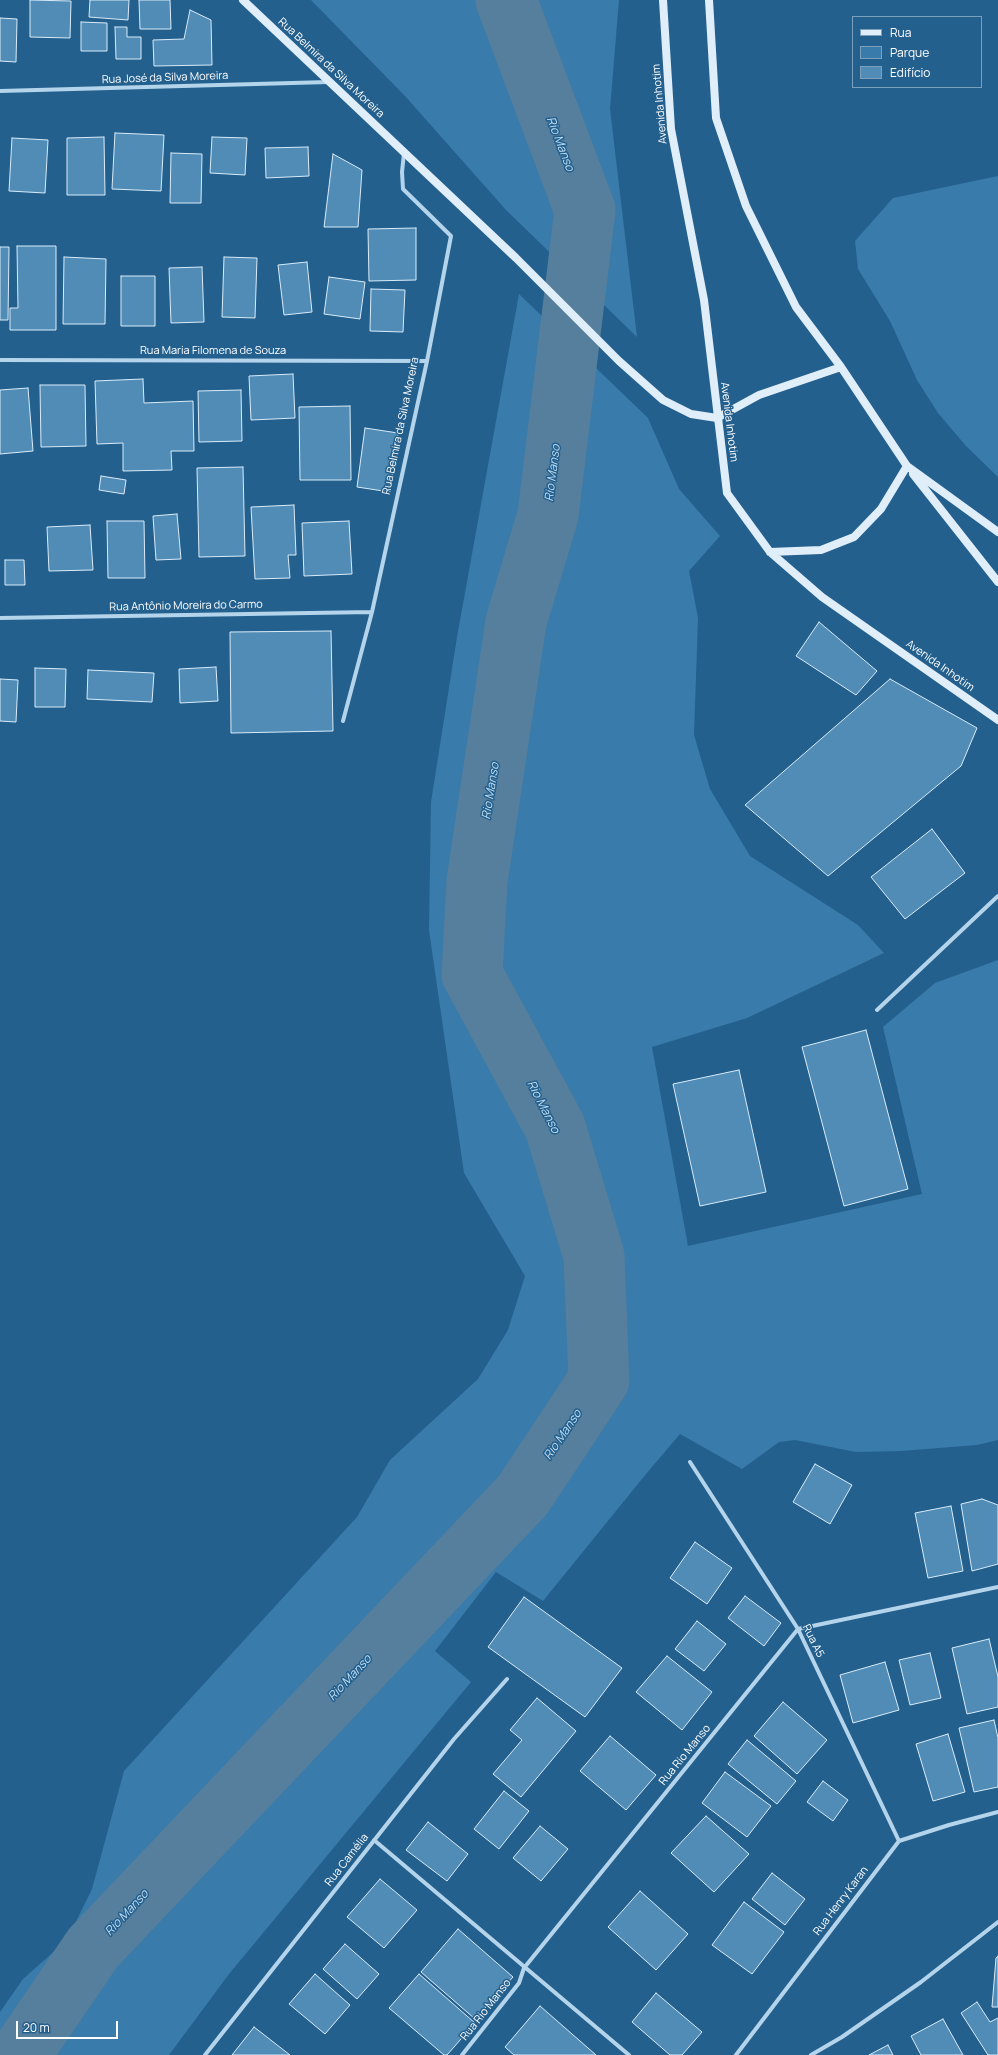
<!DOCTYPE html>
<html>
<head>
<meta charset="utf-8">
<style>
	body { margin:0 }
	#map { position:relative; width:998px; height:2055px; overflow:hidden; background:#24608e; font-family:Manrope,sans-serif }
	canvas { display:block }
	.legend { position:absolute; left:852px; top:16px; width:130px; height:72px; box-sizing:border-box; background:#24608e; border:1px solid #7ca0bb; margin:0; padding:5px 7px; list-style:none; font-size:12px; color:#fff }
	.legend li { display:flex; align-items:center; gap:8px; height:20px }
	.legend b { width:20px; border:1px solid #7ca0bb }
	.scale { position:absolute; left:16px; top:2021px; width:102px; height:18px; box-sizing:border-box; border:2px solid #fff; border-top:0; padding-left:5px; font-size:12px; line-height:14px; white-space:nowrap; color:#fff; -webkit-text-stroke:3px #24608e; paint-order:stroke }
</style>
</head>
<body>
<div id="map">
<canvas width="998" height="2055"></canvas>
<ul class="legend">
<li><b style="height:5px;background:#e0eef9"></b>Rua</li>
<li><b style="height:11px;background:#397bab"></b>Parque</li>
<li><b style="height:11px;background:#518cb7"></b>Edifício</li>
</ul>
<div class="scale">20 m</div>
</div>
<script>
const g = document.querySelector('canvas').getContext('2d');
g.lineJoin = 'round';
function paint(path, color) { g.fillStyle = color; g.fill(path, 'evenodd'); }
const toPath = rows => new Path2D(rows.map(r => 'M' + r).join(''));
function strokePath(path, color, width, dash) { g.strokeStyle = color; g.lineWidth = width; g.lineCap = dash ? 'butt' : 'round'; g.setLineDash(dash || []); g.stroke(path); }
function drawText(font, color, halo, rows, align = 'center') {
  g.font = font + ' Manrope,sans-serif'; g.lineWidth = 3; g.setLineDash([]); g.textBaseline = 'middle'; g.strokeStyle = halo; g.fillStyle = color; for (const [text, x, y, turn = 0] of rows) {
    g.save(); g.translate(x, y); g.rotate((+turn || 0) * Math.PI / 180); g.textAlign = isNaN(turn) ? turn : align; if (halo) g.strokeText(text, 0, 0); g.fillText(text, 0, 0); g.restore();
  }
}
paint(toPath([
	[311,0,619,0,610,109,637,337,506,210,405,96],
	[998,176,998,477,966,446,938,413,917,380,890,321,858,269,855,241,893,198],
	[519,294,648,418,679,489,720,536,689,571,698,618,694,735,710,789,750,856,858,925,884,953,747,1018,652,1047,688,1246,922,1194,883,1027,935,983,998,960,998,1440,977,1445,901,1451,856,1452,795,1440,779,1442,742,1469,680,1434,646,1474,543,1601,496,1572,435,1651,471,1682,229,1974,169,2055,0,2055,0,2012,23,1979,67,1940,92,1889,124,1771,357,1517,390,1460,478,1379,508,1330,525,1276,464,1173,429,930,431,802,457,637]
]), '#397bab');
strokePath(toPath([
	[20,2055,93,1948,523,1495,599,1380,594,1256,555,1127,472,974,477,881,516,622,548,515,585,210,506,0]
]), '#567f9d', 61);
const building = toPath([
	[30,0,71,1,70,38,30,37,30,0],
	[90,0,129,0,128,20,89,17,90,0],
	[139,0,170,0,171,29,140,29,139,0],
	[190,10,211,20,212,65,154,66,153,40,184,39,190,10],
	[0,18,17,19,16,62,0,61,0,18],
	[81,22,107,23,107,51,81,51,81,22],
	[115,27,127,27,127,37,141,37,141,59,116,59,115,27],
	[115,133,164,135,161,191,112,189,115,133],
	[104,137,105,195,67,195,67,138,104,137],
	[212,137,247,138,245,175,210,173,212,137],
	[12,138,48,140,45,193,9,191,12,138],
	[308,147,309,176,266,178,265,148,308,147],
	[171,153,202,154,201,203,170,203,171,153],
	[333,154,362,170,358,227,324,227,333,154],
	[416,228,416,280,369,281,368,229,416,228],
	[17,246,56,246,56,330,10,330,10,308,18,308,17,246],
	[0,247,9,247,8,320,0,320,0,247],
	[64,257,106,259,105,324,63,324,64,257],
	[224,257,257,258,255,318,222,317,224,257],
	[307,262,312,312,284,315,278,265,307,262],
	[202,267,204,322,171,323,169,268,202,267],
	[121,276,155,276,155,326,121,326,121,276],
	[329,277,365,282,360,319,324,314,329,277],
	[371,289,405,290,403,332,370,331,371,289],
	[293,374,295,418,251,420,249,376,293,374],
	[143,379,144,403,193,401,194,451,171,451,172,470,123,471,123,443,97,444,95,381,143,379],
	[40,385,85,385,86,446,41,447,40,385],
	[28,388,33,451,0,454,0,390,28,388],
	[241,390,242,441,199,442,198,391,241,390],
	[350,406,351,480,300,480,299,407,350,406],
	[365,428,398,433,390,492,357,487,365,428],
	[243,467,245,556,199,557,197,468,243,467],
	[101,476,126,480,124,494,99,490,101,476],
	[294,505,296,555,288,555,290,578,255,579,251,507,294,505],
	[177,514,181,559,156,560,153,516,177,514],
	[107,521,144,521,145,578,108,578,107,521],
	[349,521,352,574,304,576,302,523,349,521],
	[90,525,93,570,49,571,47,527,90,525],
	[5,560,24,560,25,585,5,585,5,560],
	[819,622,877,671,856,695,796,656,819,622],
	[331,631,333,731,231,733,230,632,331,631],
	[216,667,218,701,180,703,179,669,216,667],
	[35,668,66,669,65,707,35,707,35,668],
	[88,670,154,673,152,702,87,699,88,670],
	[0,679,18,680,16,722,0,721,0,679],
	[890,679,977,728,961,766,828,876,745,805,890,679],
	[932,829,965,873,905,919,871,877,932,829],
	[866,1030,908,1189,844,1206,802,1047,866,1030],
	[739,1070,766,1192,700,1206,673,1084,739,1070],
	[815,1464,852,1485,830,1524,793,1502,815,1464],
	[982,1499,998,1505,998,1564,972,1571,961,1504,982,1499],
	[951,1506,963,1571,928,1578,915,1513,951,1506],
	[695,1542,732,1568,707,1604,670,1578,695,1542],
	[745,1596,781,1623,764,1646,728,1618,745,1596],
	[524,1597,622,1668,585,1717,488,1647,524,1597],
	[697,1621,726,1644,704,1671,675,1649,697,1621],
	[989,1639,998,1677,998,1707,967,1714,952,1648,989,1639],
	[930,1653,941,1698,910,1705,899,1660,930,1653],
	[667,1656,712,1692,682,1730,636,1692,667,1656],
	[885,1662,899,1710,853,1723,840,1675,885,1662],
	[537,1698,576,1731,521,1797,493,1774,522,1740,510,1730,537,1698],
	[783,1702,827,1740,797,1774,754,1736,783,1702],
	[994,1720,998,1738,998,1787,974,1792,959,1728,994,1720],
	[948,1734,965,1792,933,1801,916,1744,948,1734],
	[610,1736,656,1775,626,1810,580,1771,610,1736],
	[747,1740,796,1781,777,1804,728,1764,747,1740],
	[725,1772,771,1806,747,1837,702,1803,725,1772],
	[823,1781,848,1800,833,1821,807,1802,823,1781],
	[504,1791,529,1811,499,1849,474,1829,504,1791],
	[706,1816,749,1854,714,1892,671,1853,706,1816],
	[428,1822,468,1854,447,1881,406,1850,428,1822],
	[540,1826,568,1849,541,1881,513,1858,540,1826],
	[772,1873,805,1899,785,1925,752,1899,772,1873],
	[380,1879,417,1910,384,1948,347,1917,380,1879],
	[640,1891,688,1934,656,1970,608,1927,640,1891],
	[744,1902,784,1932,752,1974,712,1945,744,1902],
	[458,1929,513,1977,475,2019,421,1972,458,1929],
	[345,1944,379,1974,357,1999,323,1969,345,1944],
	[998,1956,998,2007,992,2007,996,1958,998,1956],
	[315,1974,350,2005,325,2034,289,2004,315,1974],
	[419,1974,475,2023,447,2055,444,2055,389,2008,419,1974],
	[656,1993,702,2032,682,2055,670,2055,632,2022,656,1993],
	[977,2002,990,2022,998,2018,998,2055,988,2055,961,2013,977,2002],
	[540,2006,596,2055,514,2055,505,2047,540,2006],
	[943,2019,963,2055,921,2055,911,2036,943,2019],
	[254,2027,290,2055,232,2055,254,2027],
	[888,2045,893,2055,869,2055,888,2045]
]);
paint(building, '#518cb7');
strokePath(building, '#d9ebf8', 1);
strokePath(toPath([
	[0,91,329,82],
	[0,360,427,361],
	[0,618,372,612],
	[343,721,372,612,427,361,451,236,403,189,402,172,404,153],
	[877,1010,998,896],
	[690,1462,798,1629,899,1841],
	[374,1840,629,2055],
	[205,2055,454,1739,507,1679],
	[462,2055,519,1983,524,1968,798,1629,998,1587],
	[736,2055,899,1841,949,1825,998,1812],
	[811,2055,842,2037,921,1982,998,1922]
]), '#b4d4eb', 4);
strokePath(toPath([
	[243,0,516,258,619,361,663,400,691,414,717,418],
	[663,0,671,129,704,300,727,493,770,552,822,597,998,720],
	[709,0,716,118,746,206,796,307,841,367,907,466,998,532],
	[717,418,759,395,841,367],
	[913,474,998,582],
	[770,552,821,550,854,537,881,509,907,466]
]), '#e0eef9', 8);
drawText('11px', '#fff', '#24608e', [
	["Rua Belmira da Silva Moreira",331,68,43],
	["Rua José da Silva Moreira",165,78,-2],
	["Avenida Inhotim",660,104,-95],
	["Rua Maria Filomena de Souza",213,351],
	["Avenida Inhotim",729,422,83],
	["Rua Belmira da Silva Moreira",401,426,-78],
	["Rua Antônio Moreira do Carmo",186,606,-1],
	["Avenida Inhotim",940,666,35],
	["Rua A5",813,1641,64],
	["Rua Rio Manso",685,1755,-51],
	["Rua Camélia",347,1860,-52],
	["Rua Henry Karan",841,1901,-53],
	["Rua Rio Manso",486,2010,-52]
]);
drawText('italic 12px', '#c0def2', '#24608e', [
	["Rio Manso",560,144,69],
	["Rio Manso",553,473,-83],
	["Rio Manso",491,791,-81],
	["Rio Manso",543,1107,63],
	["Rio Manso",563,1435,-56],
	["Rio Manso",350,1678,-47],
	["Rio Manso",127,1913,-47]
]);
</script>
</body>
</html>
